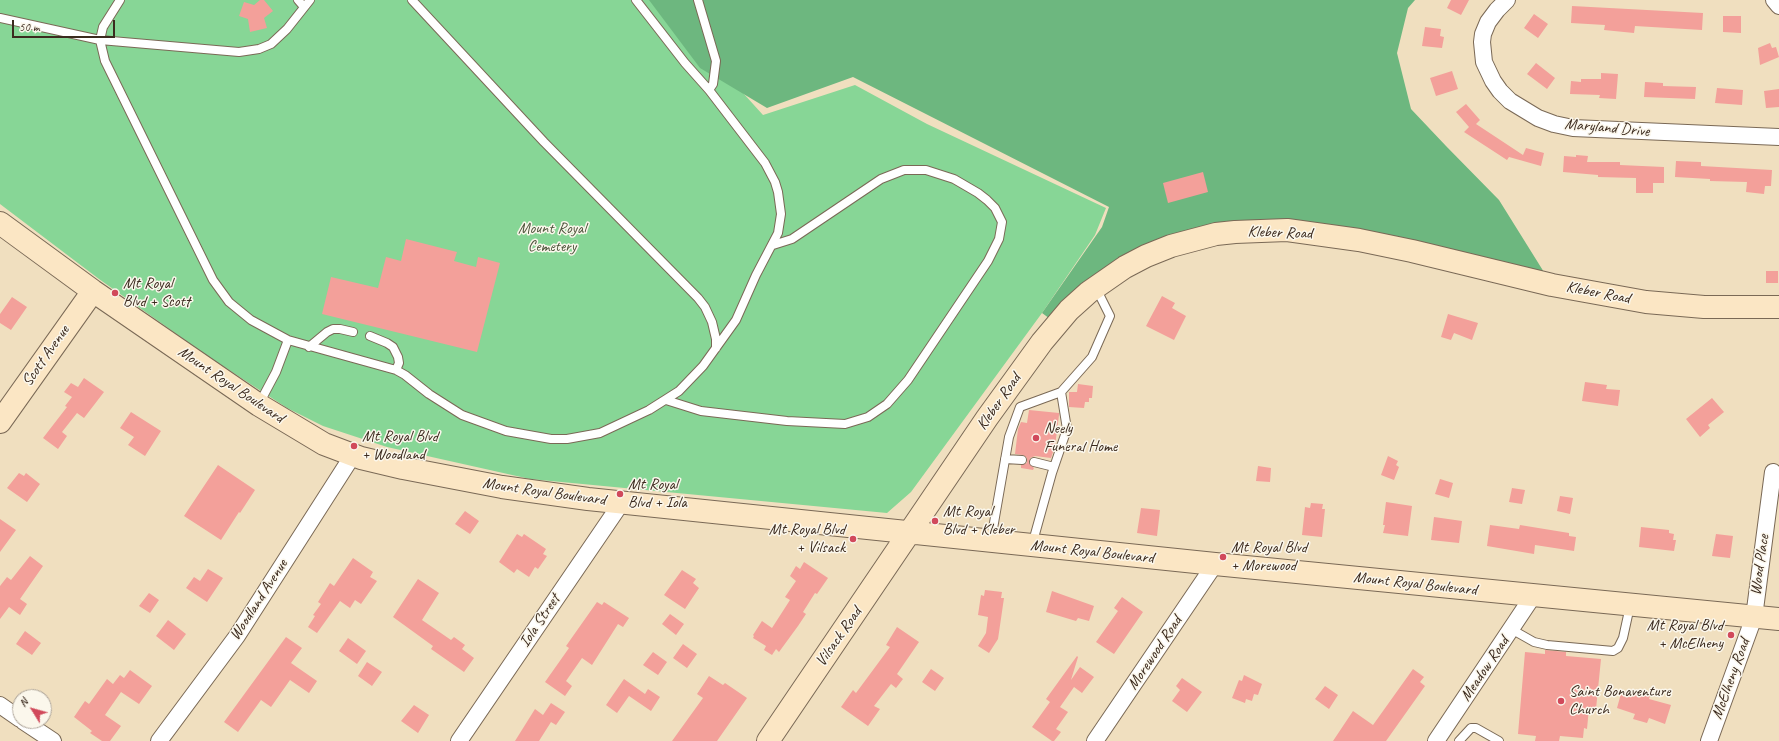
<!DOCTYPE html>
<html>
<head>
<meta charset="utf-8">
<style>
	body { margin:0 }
	#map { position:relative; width:1779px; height:741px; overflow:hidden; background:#f0dfbf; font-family:Caveat,sans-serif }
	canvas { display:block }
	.north { position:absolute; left:12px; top:689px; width:40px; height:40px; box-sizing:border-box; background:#fbf7ec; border:1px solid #aea59a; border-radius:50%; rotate:307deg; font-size:11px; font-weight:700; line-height:16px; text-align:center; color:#3b2a1e }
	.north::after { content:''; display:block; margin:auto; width:14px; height:18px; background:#d1495b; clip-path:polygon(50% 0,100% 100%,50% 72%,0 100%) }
	.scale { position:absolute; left:12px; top:20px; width:103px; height:18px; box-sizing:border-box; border:2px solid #3b2a1e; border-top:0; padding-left:5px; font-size:12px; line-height:14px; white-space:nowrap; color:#3b2a1e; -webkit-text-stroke:3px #fbf7ec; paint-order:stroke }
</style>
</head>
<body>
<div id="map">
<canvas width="1779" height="741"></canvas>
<div class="north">N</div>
<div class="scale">50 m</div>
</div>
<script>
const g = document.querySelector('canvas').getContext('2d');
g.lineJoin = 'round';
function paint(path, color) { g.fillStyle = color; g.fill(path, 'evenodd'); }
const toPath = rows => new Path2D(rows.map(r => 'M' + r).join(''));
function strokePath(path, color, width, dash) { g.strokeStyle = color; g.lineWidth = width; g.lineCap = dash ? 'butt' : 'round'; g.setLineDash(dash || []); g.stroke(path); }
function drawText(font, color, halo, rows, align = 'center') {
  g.font = font + ' Caveat,sans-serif'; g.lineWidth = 3; g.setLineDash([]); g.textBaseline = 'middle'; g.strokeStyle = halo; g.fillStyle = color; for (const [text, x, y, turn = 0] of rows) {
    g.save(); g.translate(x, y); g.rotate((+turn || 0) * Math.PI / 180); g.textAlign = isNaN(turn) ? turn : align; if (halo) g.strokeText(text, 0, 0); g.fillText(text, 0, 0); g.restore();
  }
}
paint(toPath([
	[0,0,710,0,724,72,763,115,855,85,927,124,1106,208,1095,235,1042,313,911,492,887,513,530,479,387,447,323,426,287,408,206,355,99,279,0,204]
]), '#87d696');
paint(toPath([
	[649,0,1415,0,1408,8,1397,53,1411,109,1446,146,1499,200,1552,285,1334,236,1171,246,1057,324,1042,313,1102,227,1109,207,853,77,767,108,700,68]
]), '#6db77f');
paint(toPath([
	[260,0,264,0,273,11,264,18,267,28,250,32,248,19,239,16,244,2,254,5],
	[1451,0,1469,0,1461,15,1447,8],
	[1572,6,1703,13,1702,30,1635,26,1634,33,1604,30,1605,25,1571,23],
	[1534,14,1548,24,1538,38,1524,28],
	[1723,16,1741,16,1741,33,1723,32],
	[1425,27,1441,29,1440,36,1444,37,1442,48,1422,46],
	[1770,43,1772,48,1776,47,1779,57,1760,65,1758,48],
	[1536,63,1555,78,1547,89,1527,74],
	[1452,71,1458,89,1436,96,1430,78],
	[1601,73,1618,74,1616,99,1599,98,1600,95,1570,94,1571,81,1581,82,1581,79,1601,79],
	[1645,82,1663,83,1663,86,1696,87,1695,99,1644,97],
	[1717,88,1743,90,1742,105,1715,103],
	[1779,89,1779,107,1766,108,1764,91],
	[1466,104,1480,120,1476,124,1523,155,1526,148,1544,153,1541,166,1509,157,1507,160,1464,132,1469,127,1456,112],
	[1576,155,1588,156,1587,162,1620,162,1620,165,1664,167,1664,183,1653,183,1653,193,1636,193,1636,178,1598,177,1598,175,1563,172,1564,156,1576,157],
	[1676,161,1701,162,1701,166,1772,170,1771,186,1765,186,1764,194,1746,192,1747,182,1710,181,1710,179,1675,177],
	[1203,172,1208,192,1168,203,1163,183],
	[406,239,457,252,454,261,476,267,478,257,500,263,477,352,322,314,331,277,378,288,386,257,401,261],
	[1766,271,1778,271,1778,283,1766,283],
	[1162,296,1175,303,1172,308,1186,316,1174,340,1146,326],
	[12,297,27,307,11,330,0,323,0,314],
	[1448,314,1478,323,1472,340,1454,333,1451,340,1441,337],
	[84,378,104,392,84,418,77,413,62,432,67,436,58,449,43,438,67,407,65,406,72,397,64,392,71,383,78,387],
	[1585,382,1607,385,1606,389,1620,390,1618,406,1582,401],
	[1078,384,1093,386,1092,398,1089,398,1089,402,1085,402,1084,408,1069,407,1069,392,1077,392],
	[1712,398,1724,412,1708,425,1710,428,1700,437,1686,419],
	[1029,410,1059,413,1059,415,1055,446,1051,458,1035,456,1030,458,1029,463,1034,468,1033,470,1021,468,1021,465,1027,463,1027,458,1023,455,1015,454,1018,429,1021,422,1027,423],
	[131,412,161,431,145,456,128,445,134,437,120,428],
	[1388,456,1398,461,1396,465,1399,467,1394,480,1381,475],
	[218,465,255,490,240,513,239,512,221,540,184,516],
	[1258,466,1271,468,1270,482,1256,481],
	[19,473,24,476,26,473,40,484,27,502,7,488],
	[1440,479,1453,483,1449,498,1435,494],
	[1512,488,1525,490,1522,504,1509,502],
	[1560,496,1573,498,1570,514,1557,511],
	[1386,502,1412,506,1408,536,1383,533,1385,525,1383,525],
	[1311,503,1323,504,1322,509,1325,509,1322,537,1302,535,1305,507,1310,508],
	[1141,508,1160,510,1157,536,1137,533],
	[465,511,479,521,470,534,455,524],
	[1434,517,1462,521,1459,543,1431,540],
	[0,519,16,530,0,552],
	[1490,525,1519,529,1520,525,1569,533,1569,536,1576,537,1574,551,1535,545,1534,554,1487,546],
	[1641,527,1669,530,1669,533,1674,534,1673,540,1676,540,1674,551,1639,547],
	[517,534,522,537,524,534,546,549,543,554,547,556,538,569,535,567,529,577,517,569,514,573,499,562],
	[1716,534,1733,536,1730,558,1712,556],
	[30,556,43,566,20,599,27,604,20,615,9,607,0,619,0,586,7,577,11,580],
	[353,558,373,572,370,577,377,581,361,604,355,600,350,608,340,601,317,633,308,627,315,616,313,615,321,604,318,602,330,583,334,586],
	[804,562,828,578,817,594,815,593,803,612,806,614,798,626,779,652,776,649,772,655,764,650,766,646,753,638,754,636,753,635,762,621,772,628,790,600,785,597,796,581,790,576,796,566,800,569],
	[208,569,223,578,207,602,186,588,194,577,200,581],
	[682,570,696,579,693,583,699,588,685,609,664,595],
	[418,579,439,593,422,620,451,640,454,637,465,645,462,649,474,658,464,672,431,649,433,646,393,617],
	[985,590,1002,592,1001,598,1004,598,998,639,989,653,978,646,986,633,988,617,978,615,981,595,984,596],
	[1052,591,1094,606,1089,621,1078,618,1076,621,1046,612],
	[149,593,159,600,150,613,139,606],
	[1122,597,1143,612,1114,654,1096,642,1118,611,1114,608],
	[597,602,602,605,604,602,629,618,623,627,618,624,592,665,582,658,566,681,572,686,565,696,545,682,569,648,566,646],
	[670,614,684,624,676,635,662,624],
	[168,620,186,634,174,650,156,636],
	[897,627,919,642,897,674,903,679,896,688,891,684,874,706,880,709,868,726,841,707,853,690,856,693,890,647,886,645],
	[25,631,41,643,32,655,16,644],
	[286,637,302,648,291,663,317,681,309,693,290,680,271,707,261,700,238,732,224,722],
	[348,638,366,651,357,664,339,651],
	[683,644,697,654,687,668,673,658],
	[1545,650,1566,652,1566,656,1601,659,1596,709,1589,708,1587,729,1584,728,1583,738,1560,736,1559,741,1535,741,1536,736,1518,734,1525,652,1545,654],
	[653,652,667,662,658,675,643,665],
	[1077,656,1078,657,1071,680,1080,667,1094,677,1082,693,1074,687,1060,707,1068,712,1056,729,1061,732,1054,741,1052,741,1032,727,1050,702,1046,699],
	[367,662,382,672,372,686,358,676],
	[931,669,944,678,935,691,922,682],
	[1413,669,1424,677,1420,682,1425,686,1386,741,1333,741,1353,711,1373,725],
	[130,670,152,686,139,704,121,692,105,715,121,726,110,741,102,741,90,733,92,731,74,717,85,701,89,704,107,679,113,684,120,675,124,678],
	[1244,675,1262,684,1258,695,1254,694,1252,701,1246,699,1245,703,1232,698,1239,680,1242,681],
	[709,676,723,685,725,683,747,698,717,741,672,741,703,698,697,694],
	[1182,678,1202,692,1187,712,1172,701,1180,690,1176,686],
	[624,679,645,694,648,689,660,697,651,711,629,696,617,713,606,705],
	[1325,686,1338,695,1329,709,1315,699],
	[1622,690,1639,695,1641,690,1651,693,1649,699,1671,705,1665,724,1649,718,1647,723,1633,719,1635,714,1617,708],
	[551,703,565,712,556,725,551,722,539,741,515,741,535,709,543,715],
	[414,705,429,715,418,733,401,721]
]), '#f3a09a');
const lane = toPath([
	[120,0,103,27,100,40,105,61,213,280,229,302,251,320,288,340,396,370,405,375,429,394,462,415,506,431,551,439,567,439,600,433,649,410,679,391,703,366,736,320,756,275,778,233,781,214,778,192,775,182,765,163,709,90,685,63,636,0],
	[298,0,304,7],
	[412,0,544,142,698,298,705,307,712,322,716,339,716,348],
	[698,0,716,61,713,84,709,90],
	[0,18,100,40,239,52,259,49,271,44,287,29,310,0],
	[370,336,387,343,393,347,398,357,399,363,396,370],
	[309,347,327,332,333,329,340,329,353,332],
	[666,400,701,411,787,421,845,424,868,417,887,404,908,380,988,261,999,239,1002,222,995,208,987,200,978,193,954,179,926,170,904,170,881,179,792,239,773,245],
	[259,404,276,372,288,340],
	[1005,459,1022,460],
	[1034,462,1054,467],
	[991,540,1009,437,1020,407,1061,392,1092,357,1110,316,1096,288],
	[1032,545,1052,473,1067,429,1061,392],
	[1511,629,1534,642,1547,645,1613,651,1618,648,1623,638,1630,606],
	[1459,741,1471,728,1476,728,1499,741]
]);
const street = toPath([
	[1507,0,1497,10,1488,22,1483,34,1482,42,1484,62,1493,81,1500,91,1510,101,1538,118,1554,124,1573,128,1779,137],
	[1774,0,1779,6],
	[0,705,20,719],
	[23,721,53,741],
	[159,741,237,636,353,455],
	[459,741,622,502],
	[1095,741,1215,564],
	[1436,741,1533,596],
	[1709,741,1754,617,1773,472]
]);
const secondary = toPath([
	[0,223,93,291,259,405,324,444,361,458,403,468,502,487,588,499,1215,564,1779,619],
	[0,422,93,291],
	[768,741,987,418,1042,342,1069,310,1089,292,1125,267,1146,256,1171,246,1216,234,1235,232,1287,230,1359,240,1412,251,1552,285,1646,302,1704,307,1779,307]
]);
strokePath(lane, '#7a6956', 10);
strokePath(street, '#7a6956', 18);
strokePath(secondary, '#7a6956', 24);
strokePath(lane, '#fff', 8);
strokePath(street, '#fff', 16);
strokePath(secondary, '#fbe6c4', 22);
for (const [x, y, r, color] of [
	[115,293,4,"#d1495b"],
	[1036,438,4,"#d1495b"],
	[354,446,4,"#d1495b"],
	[620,494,4,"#d1495b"],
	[935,521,4,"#d1495b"],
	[853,539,4,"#d1495b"],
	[1223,557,4,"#d1495b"],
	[1731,635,4,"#d1495b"],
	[1561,701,4,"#d1495b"]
]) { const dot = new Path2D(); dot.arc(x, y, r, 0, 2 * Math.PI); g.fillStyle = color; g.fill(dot); strokePath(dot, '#fbf7ec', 1.5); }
drawText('16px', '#3b2a1e', '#fbf7ec', [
	["Maryland Drive",1607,128,5],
	["Kleber Road",1280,233,2],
	["Kleber Road",1598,293,11],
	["Scott Avenue",46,356,-55],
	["Mount Royal Boulevard",231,385,34],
	["Kleber Road",999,402,-55],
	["Mount Royal Boulevard",544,492,8],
	["Mount Royal Boulevard",1092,552,6],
	["Wood Place",1760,565,-82],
	["Mount Royal Boulevard",1415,584,6],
	["Woodland Avenue",259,600,-57],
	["Iola Street",540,621,-56],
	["Vilsack Road",839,637,-55],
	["Morewood Road",1155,653,-56],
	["Meadow Road",1485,669,-56],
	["McElheny Road",1731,679,-70]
]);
drawText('16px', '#4e553c', '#fbf7ec', [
	["Mount Royal",552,229],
	["Cemetery",552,247]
]);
drawText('16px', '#3b2a1e', '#fbf7ec', [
	["Mt Royal",123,284],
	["Blvd + Scott",123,302],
	["Neely",1044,429],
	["Funeral Home",1044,447],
	["Mt Royal Blvd",362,437],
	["+ Woodland",362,455],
	["Mt Royal",628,485],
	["Blvd + Iola",628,503],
	["Mt Royal",943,512],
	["Blvd + Kleber",943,530],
	["Mt Royal Blvd",845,530,"right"],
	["+ Vilsack",845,548,"right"],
	["Mt Royal Blvd",1231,548],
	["+ Morewood",1231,566],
	["Mt Royal Blvd",1723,626,"right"],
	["+ McElheny",1723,644,"right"],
	["Saint Bonaventure",1569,692],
	["Church",1569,710]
], 'left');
</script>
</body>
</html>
